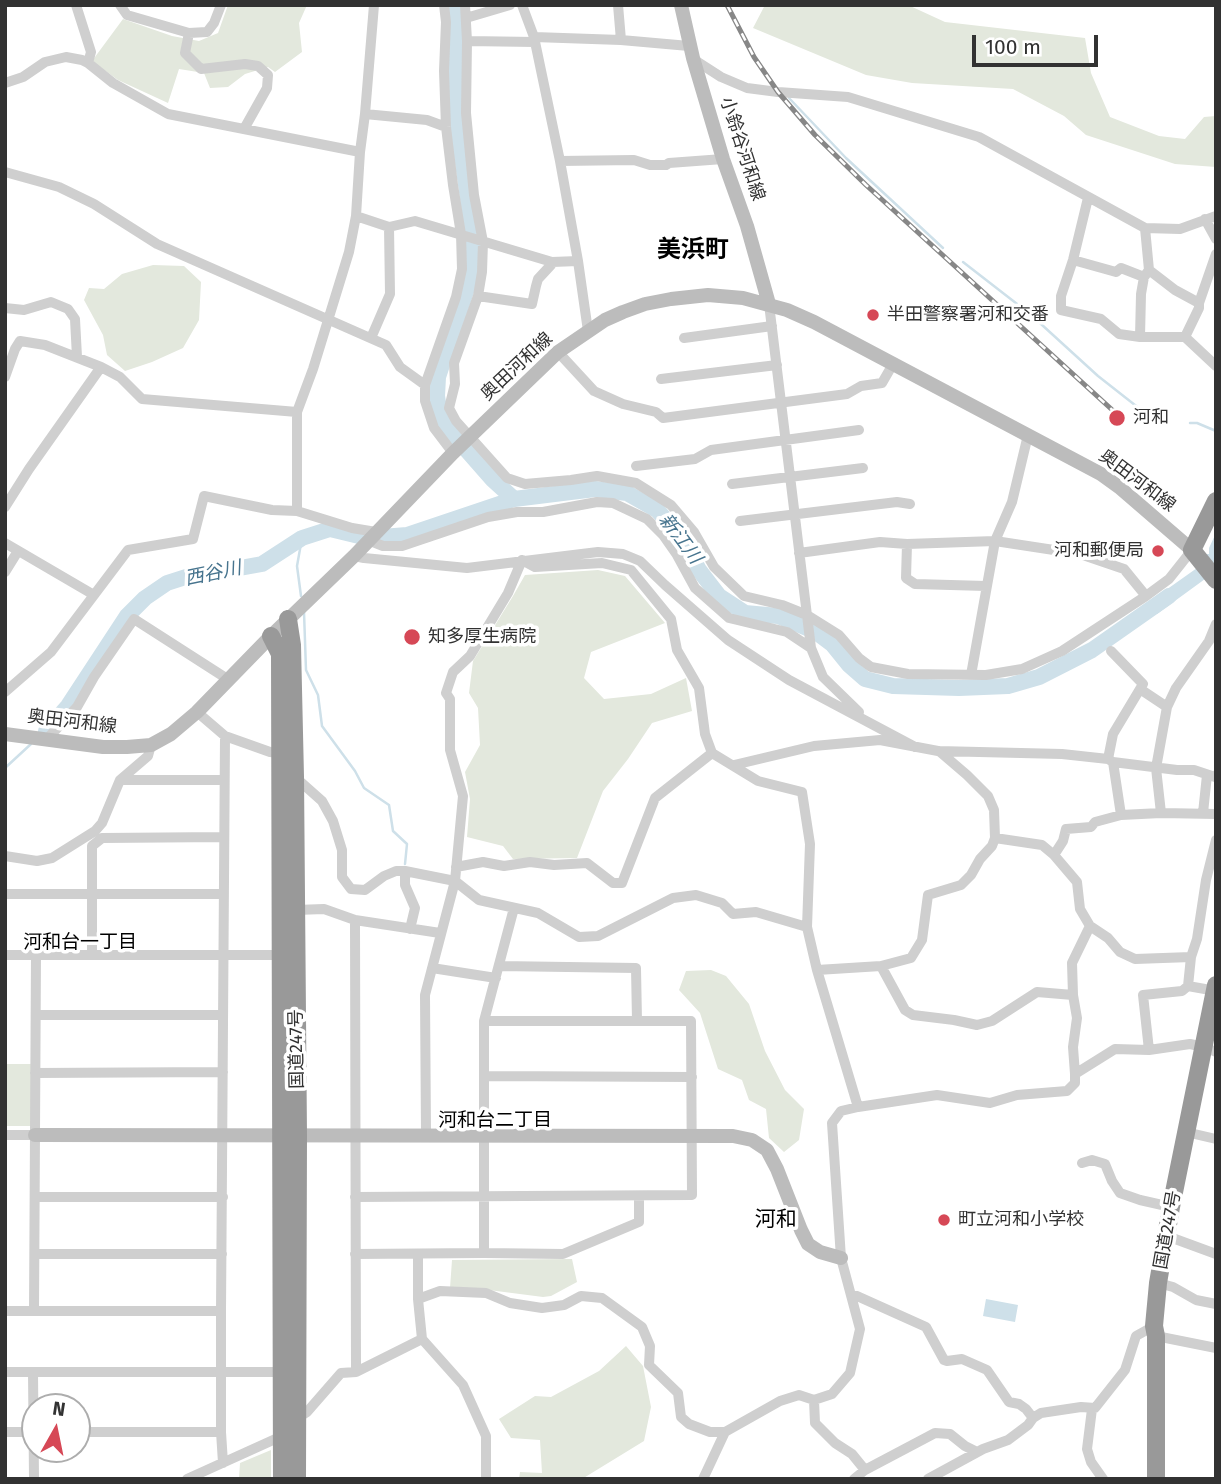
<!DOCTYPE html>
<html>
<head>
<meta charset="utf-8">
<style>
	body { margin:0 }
	#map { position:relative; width:1221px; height:1484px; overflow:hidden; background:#fff; font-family:"Fira Sans",sans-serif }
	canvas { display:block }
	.frame { position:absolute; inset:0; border:7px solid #323232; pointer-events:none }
	.north { position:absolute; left:21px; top:1393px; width:70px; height:70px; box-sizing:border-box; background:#fff; border:2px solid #adadad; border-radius:50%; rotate:9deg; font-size:19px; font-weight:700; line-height:28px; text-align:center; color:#323232 }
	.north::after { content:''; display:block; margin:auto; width:24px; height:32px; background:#d64856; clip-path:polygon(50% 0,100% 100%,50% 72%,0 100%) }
	.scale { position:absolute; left:972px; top:35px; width:126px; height:32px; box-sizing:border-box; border:4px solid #323232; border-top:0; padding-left:9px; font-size:21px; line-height:24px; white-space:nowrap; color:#323232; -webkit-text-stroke:5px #fff; paint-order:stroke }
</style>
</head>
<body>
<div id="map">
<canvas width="1221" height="1484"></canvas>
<div class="frame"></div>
<div class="north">N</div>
<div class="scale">100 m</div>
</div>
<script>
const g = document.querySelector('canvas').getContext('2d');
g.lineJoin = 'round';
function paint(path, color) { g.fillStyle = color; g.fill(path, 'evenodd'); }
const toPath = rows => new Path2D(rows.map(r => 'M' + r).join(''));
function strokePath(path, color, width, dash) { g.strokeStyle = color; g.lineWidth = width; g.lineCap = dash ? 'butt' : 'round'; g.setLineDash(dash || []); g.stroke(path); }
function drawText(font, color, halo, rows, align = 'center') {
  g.font = font + ' "Fira Sans","Noto Sans JP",sans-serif'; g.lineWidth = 7; g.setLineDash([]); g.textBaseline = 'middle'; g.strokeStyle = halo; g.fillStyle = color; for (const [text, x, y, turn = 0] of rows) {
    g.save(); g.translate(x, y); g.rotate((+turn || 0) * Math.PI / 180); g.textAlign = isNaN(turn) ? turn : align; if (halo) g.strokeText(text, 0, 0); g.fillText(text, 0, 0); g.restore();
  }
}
paint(toPath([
	[228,5,307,5,299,23,302,52,275,72,268,67,245,74,228,87,210,88,204,73,179,69,168,103,118,80,92,61,123,19,172,36,199,41,218,33],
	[765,5,908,5,945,22,1085,38,1091,73,1110,117,1159,136,1185,139,1204,117,1216,116,1216,167,1175,164,1086,135,1064,116,1013,89,912,83,866,75,753,28],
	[153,265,184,266,201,282,199,320,183,348,152,362,125,371,107,355,103,335,84,300,89,288,104,289,122,274],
	[598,570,625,576,665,623,591,652,584,678,604,699,651,694,686,678,692,711,652,723,628,759,603,791,577,858,513,859,503,846,467,837,470,799,465,772,480,745,478,708,469,693,473,661,513,596,525,575],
	[711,970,726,976,749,1004,765,1051,785,1090,804,1109,799,1140,784,1152,769,1138,766,1109,749,1100,742,1080,718,1069,700,1013,679,990,686,971],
	[5,1064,32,1064,31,1126,5,1126],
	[572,1259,577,1282,551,1296,543,1297,481,1289,450,1288,452,1260],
	[626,1346,643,1366,651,1407,644,1441,582,1479,519,1479,520,1472,542,1473,540,1440,511,1438,499,1419,535,1396,551,1397,599,1371],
	[271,1450,271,1479,239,1479,240,1463]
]), '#e3e8dd');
paint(toPath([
	[1216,533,1216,571,1157,614,1149,602,1197,568,1206,554,1209,554,1209,548],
	[986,1299,1018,1305,1015,1322,983,1316]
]), '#cee0e9');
strokePath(toPath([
	[789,98,846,158,943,248],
	[963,262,1030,314,1098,376,1140,409,1161,408],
	[1190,423,1197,423,1216,431],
	[301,596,297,566,302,538],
	[304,612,306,670,318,695,322,726,355,771,364,788,389,805,393,831,407,844,405,864],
	[5,768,31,744]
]), '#cee0e9', 2.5);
strokePath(toPath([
	[454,5,458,17,456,78,458,128,472,228,473,246,472,273,438,377,437,396,440,415,456,438,492,479,514,499],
	[382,537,407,535,514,499,595,489,627,493,657,510,681,536,699,570,719,596,745,613,778,616,816,632,832,644,849,665,865,679,893,686,959,688,1008,686,1039,677,1092,650,1169,596],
	[46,731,68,706,127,616,145,598,167,583,192,575,223,571,262,564,302,538,330,529,359,536]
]), '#cee0e9', 16);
strokePath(toPath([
	[76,5,91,52,88,63],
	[120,5,127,15,189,33,207,32,214,23,221,5],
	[465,5,467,41,466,113,474,195,483,242,482,272,478,296,454,363,455,384,449,408,456,421,507,478,525,484,571,480,597,476,636,483,671,505,694,532,714,567,744,596,782,605,807,615,839,635,859,658,871,667,908,674,986,675,1022,669,1062,651,1146,596,1169,579,1192,550],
	[522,5,534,37,560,161,578,261,588,331],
	[618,5,621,40],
	[466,18,510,5],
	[189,33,185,53,201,69,245,64,258,66,268,75,267,88,244,129],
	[534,37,621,40,689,46],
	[467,41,535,42],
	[693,59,721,77,747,88,778,92,848,97,979,137,1145,228,1180,229,1216,216],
	[5,83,23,77,45,62,66,57,82,60,88,63,113,83,168,114,360,152],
	[365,114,427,120,446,127],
	[560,161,634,160,650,165,666,165,669,163,723,159],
	[5,172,59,187,94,204,157,244,386,345,400,367,425,385,425,401,434,428,453,453],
	[1088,198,1073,260,1061,296,1061,310,1101,319,1119,334,1140,337,1185,337,1216,366],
	[356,216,389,227,415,221,552,262,578,261],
	[1205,219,1216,239],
	[1073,260,1116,272,1121,268,1144,277],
	[1149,270,1175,290,1199,303],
	[478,296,532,304,536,286,538,279,551,265,552,262],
	[769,304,811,648,823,677,859,712],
	[5,308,24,310,51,302,68,309,75,319,77,357],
	[1140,337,1141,294,1144,277,1149,270,1145,228],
	[1185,337,1199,308,1199,303,1216,254],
	[371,338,390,294,389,227],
	[684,338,772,326],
	[558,352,594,391,623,404,656,412,663,418,847,394,861,386,882,383,893,364],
	[5,377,15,349,20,341,45,345,101,367,120,377,142,399,297,412],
	[661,379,777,365],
	[425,385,456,297,462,269,461,234,453,185,446,127,444,71,446,22,444,5],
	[636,466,695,459,711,450,859,430],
	[732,484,863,468],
	[5,507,29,469,101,367],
	[297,511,297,412,313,369,349,252,356,216,360,152,365,114,374,5],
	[740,521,897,502,910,504],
	[368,540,383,546,402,546,488,517,517,512,543,512,597,502,613,503,647,519,663,535,677,555,695,588,729,618,787,632,811,648],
	[5,543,94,595],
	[907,544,906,578,915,584,986,586],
	[799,553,880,542,907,544,995,541,1080,554,1124,569,1146,596],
	[354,556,364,558,467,568,598,552,623,554,640,561,665,585,728,640,789,680,915,747],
	[522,560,535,567,602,563,631,570,671,619,677,650,699,688,705,734,712,753,758,781,802,792,810,844,807,927,817,970,858,1107],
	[5,572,18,551],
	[971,675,995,541,1012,502,1028,435],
	[1140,689,1167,707],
	[5,692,51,652,128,550,193,539,204,496,272,510,297,511,352,528,376,532],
	[197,712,225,736,270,752,280,753],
	[47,739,77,707,94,677,134,619,229,680],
	[1108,759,1113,734,1143,684,1111,651],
	[1113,762,1177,770,1194,770,1215,777,1216,775],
	[734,765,814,746,880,740,938,751,1062,754,1108,759,1113,762,1121,815],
	[295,777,322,801,333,821,342,850,342,877,351,889,365,890,384,876,396,871,405,871,455,881,479,900,538,913,579,937,598,936,673,898,696,895,722,903,733,914,756,912,807,927],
	[120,780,224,780],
	[1161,813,1156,768,1167,707,1176,688,1209,641,1216,624],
	[1203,813,1207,775],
	[995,838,1042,845,1054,855,1077,882,1080,909,1090,926,1108,938,1120,952,1135,959,1191,957],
	[1054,855,1063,841,1066,829,1091,827,1095,822,1121,815,1161,813,1216,814],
	[5,856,37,861,52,858,95,831,102,823,120,780,148,756,151,745],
	[456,867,483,862,504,866,530,862,554,865,587,863,613,883,622,883,655,798,712,753],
	[405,871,405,885,415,908,410,929],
	[5,894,223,894],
	[296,910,324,909,355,920,440,933],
	[355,920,356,1372],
	[92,954,92,846,102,838,224,837],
	[5,955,282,955],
	[499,966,636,968,637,1021],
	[881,966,905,1010,913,1015,954,1020,977,1025,992,1021,1037,992,1073,995],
	[432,968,496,978],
	[817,970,881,966,911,958,922,940,928,895,961,885,971,875,980,859,992,846,995,838,994,810,988,796,967,775,939,751],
	[1188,986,1216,991],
	[36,1015,223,1015],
	[1149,1050,1143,995,1182,991,1188,986,1191,957,1197,939,1206,880,1216,840],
	[35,1073,223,1072],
	[1075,1074,1115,1049,1149,1050,1190,1044,1204,1047,1216,1052],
	[484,1076,692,1077],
	[1186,1132,1216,1139],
	[5,1135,35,1135],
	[426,1135,425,995,455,881,463,796,450,750,450,699,446,693,453,672,470,656,508,593,522,560],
	[1082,1163,1092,1160,1105,1164,1112,1181,1120,1193,1140,1200,1171,1207],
	[35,1197,223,1197],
	[355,1197,692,1195,691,1021,484,1021],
	[1167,1236,1216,1254],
	[484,1253,484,1021,514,908],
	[35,1254,222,1254],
	[355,1254,484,1253,563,1254,639,1222,639,1196],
	[418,1254,418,1299,422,1339,463,1385,486,1436,486,1479],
	[1158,1283,1173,1287,1196,1300,1216,1304],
	[851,1295,857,1296,926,1327,944,1360,947,1361,962,1359,987,1370,1009,1402,1019,1404,1026,1409,1033,1418],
	[418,1299,440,1291,486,1293,510,1303,542,1308,564,1305,581,1296,602,1298,642,1327,650,1346,649,1365,678,1393,681,1417,689,1424,710,1432,725,1432,780,1401,799,1395,814,1400,832,1394,850,1373,860,1329,841,1258,832,1123,841,1111,858,1107,937,1095,990,1103,1017,1095,1067,1091,1075,1083,1075,1074,1073,1047,1077,1018,1073,995,1072,963,1090,926],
	[5,1311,221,1311],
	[34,1311,36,954],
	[1156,1336,1216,1348],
	[5,1372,282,1372],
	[33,1372,34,1479],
	[814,1400,815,1423,835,1443,852,1454,865,1470],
	[1092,1409,1087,1449,1091,1462,1103,1479],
	[296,1419,307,1412,341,1373,356,1372,422,1339],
	[5,1432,35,1432],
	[77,1432,221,1432],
	[223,1463,221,1432,221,1311,225,736],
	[187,1479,282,1436],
	[703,1479,725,1432],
	[854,1479,865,1470,935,1433,950,1434,965,1446,977,1452],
	[928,1479,983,1449,1008,1440,1028,1425,1033,1418,1041,1413,1081,1407,1095,1408,1125,1370,1136,1336,1154,1326]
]), '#cfcfcf', 10);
strokePath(toPath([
	[681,5,693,58,723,159,747,226,769,304],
	[5,734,103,747,127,747,151,745,171,734,197,712,271,636,354,556,453,453,558,352,605,320,623,312,645,304,671,299,708,295,743,298,787,310,814,322,1101,474,1119,487,1192,550],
	[35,1135,733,1136,752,1140,767,1150,777,1169,801,1230,808,1244,820,1252,841,1258]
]), '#bcbcbc', 14);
strokePath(toPath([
	[1216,501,1192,550,1216,580],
	[288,619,292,645,295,777,298,1136,297,1479],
	[271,636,280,654,282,1479],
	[1156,1479,1156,1336,1154,1326,1158,1283,1171,1207,1216,985]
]), '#999', 18);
const rail = toPath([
	[727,5,754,57,778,92,815,135,866,185,1120,417]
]);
strokePath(rail, '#878787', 5);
strokePath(rail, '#fff', 2.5, [8]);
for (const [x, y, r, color] of [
	[873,315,7,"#d64856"],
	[1117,418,9,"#d64856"],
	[1158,551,7,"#d64856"],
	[412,637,9,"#d64856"],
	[944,1220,7,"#d64856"]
]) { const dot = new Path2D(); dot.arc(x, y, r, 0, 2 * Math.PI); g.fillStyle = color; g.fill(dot); strokePath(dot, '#fff', 2.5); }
drawText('18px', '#323232', '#fff', [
	["小鈴谷河和線",742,149,72],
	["奥田河和線",517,367,-43],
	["奥田河和線",1137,481,37],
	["奥田河和線",72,722,7],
	["国道247号",297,1049,-91],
	["国道247号",1168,1230,-80]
]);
drawText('18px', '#323232', '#fff', [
	["半田警察署河和交番",887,315],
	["河和",1133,418],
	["河和郵便局",1144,551,"right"],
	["知多厚生病院",428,637],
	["町立河和小学校",958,1220]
], 'left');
drawText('italic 19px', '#47748e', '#fff', [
	["新江川",680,539,53],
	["西谷川",213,574,-12]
]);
drawText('19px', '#000', '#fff', [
	["河和台一丁目",80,943],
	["河和台二丁目",495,1121]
]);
drawText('21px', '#000', '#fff', [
	["河和",776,1220]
]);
drawText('bold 24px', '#000', '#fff', [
	["美浜町",693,250]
]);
</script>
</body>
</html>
